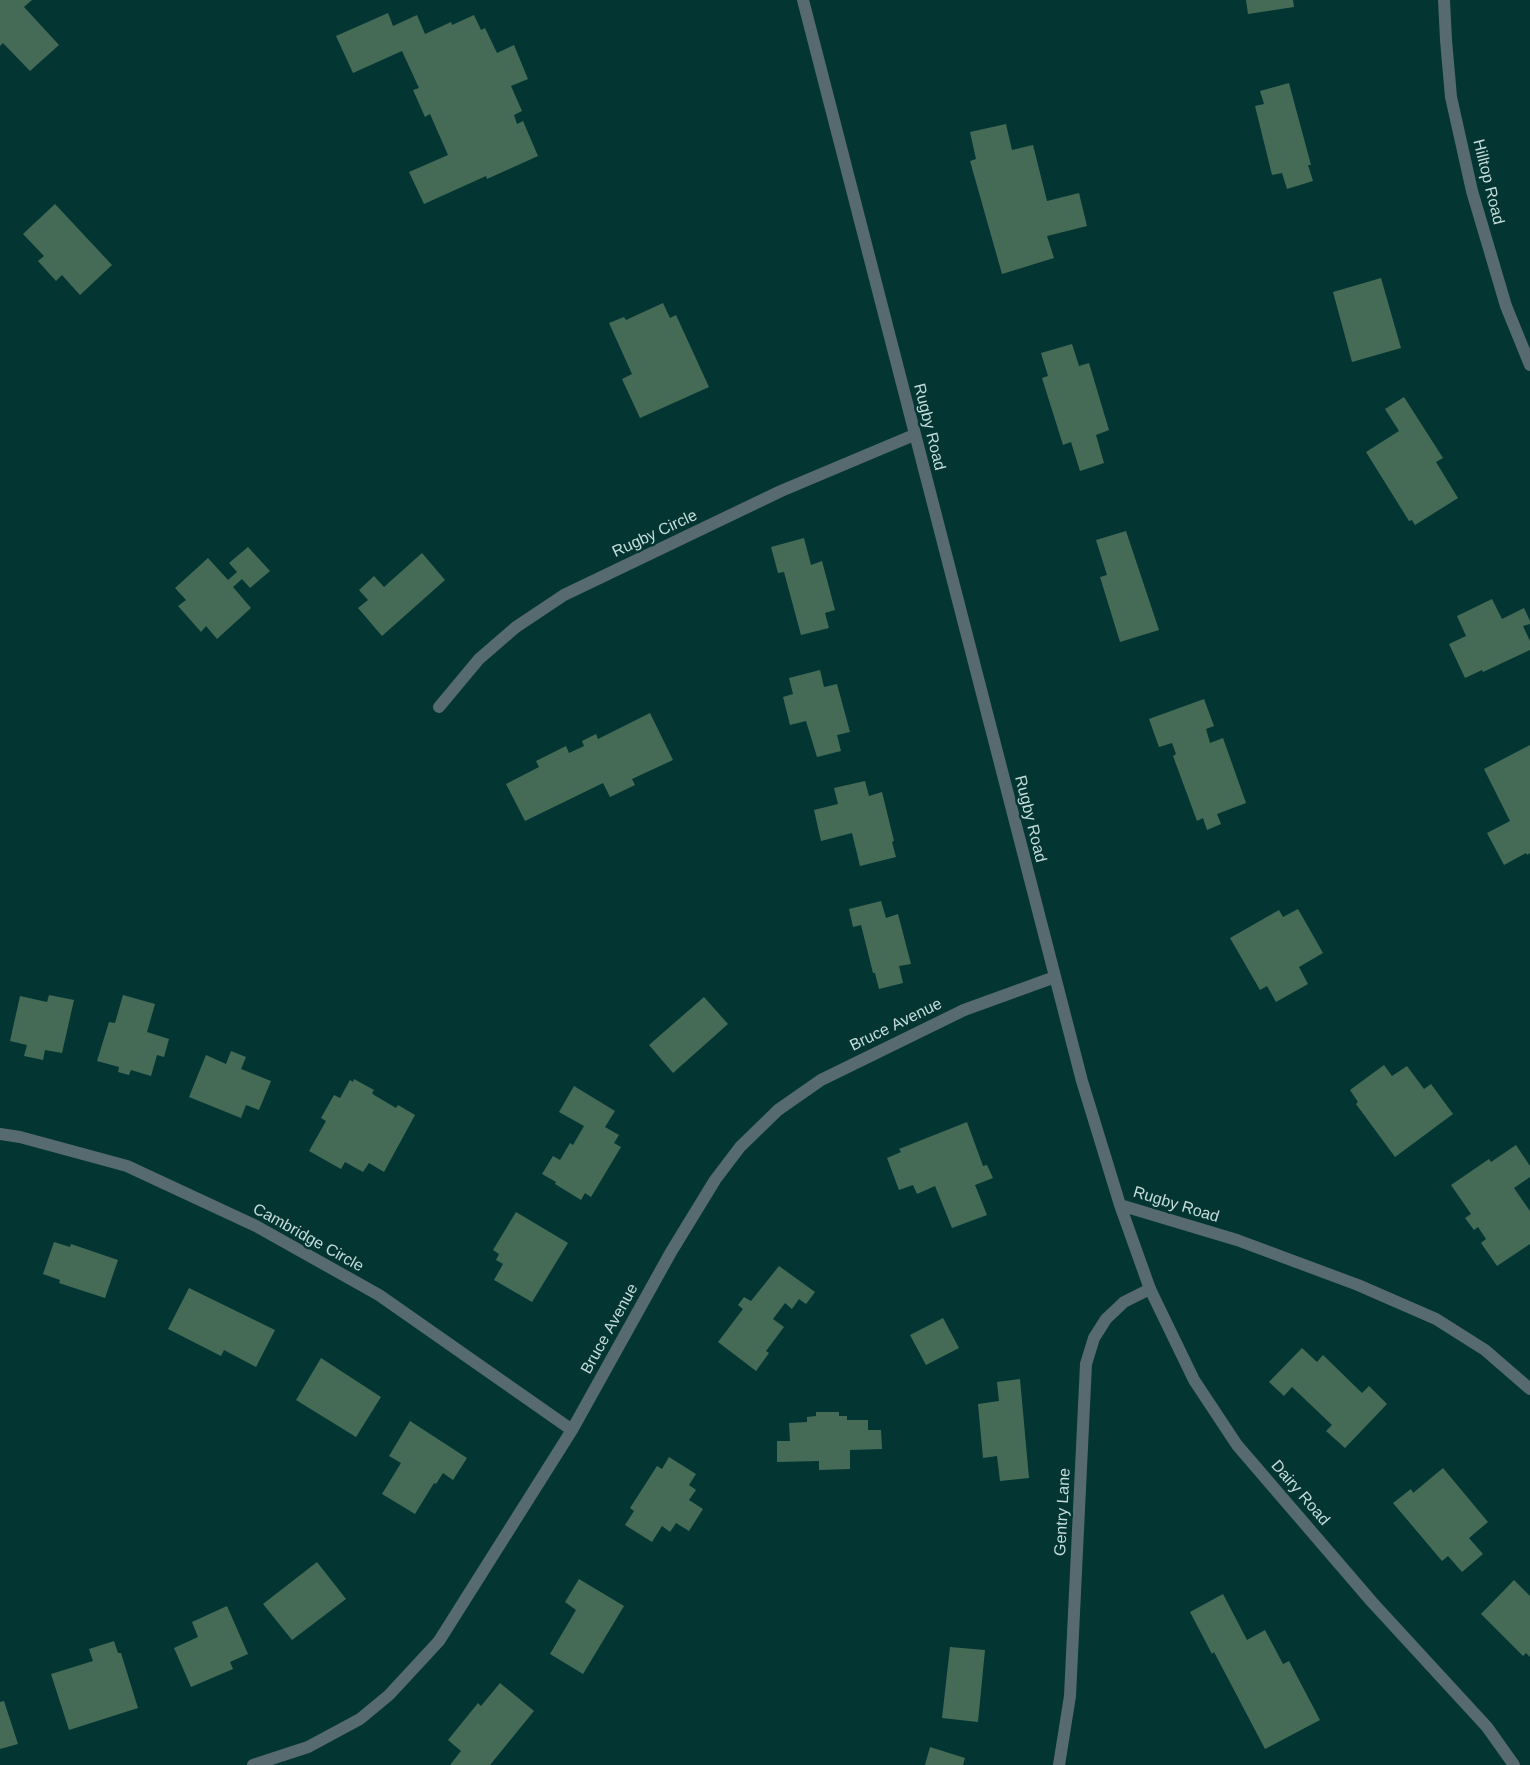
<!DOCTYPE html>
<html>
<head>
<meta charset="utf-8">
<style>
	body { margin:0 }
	canvas { display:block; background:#033532 }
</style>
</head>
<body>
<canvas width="1530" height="1765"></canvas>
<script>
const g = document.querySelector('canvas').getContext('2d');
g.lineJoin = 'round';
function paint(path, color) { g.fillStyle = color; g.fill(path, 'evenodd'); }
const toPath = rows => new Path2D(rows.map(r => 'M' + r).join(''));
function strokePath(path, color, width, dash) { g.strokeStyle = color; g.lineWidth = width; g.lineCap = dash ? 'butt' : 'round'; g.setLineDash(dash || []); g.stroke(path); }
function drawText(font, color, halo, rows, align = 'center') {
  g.font = font + ' Arial,sans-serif'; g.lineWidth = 5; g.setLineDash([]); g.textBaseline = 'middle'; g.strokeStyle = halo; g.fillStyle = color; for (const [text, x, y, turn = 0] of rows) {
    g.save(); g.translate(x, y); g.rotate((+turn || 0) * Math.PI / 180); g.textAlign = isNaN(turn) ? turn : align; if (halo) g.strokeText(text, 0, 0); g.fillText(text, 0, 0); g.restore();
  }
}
paint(toPath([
	[0,0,32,0,24,7,59,45,30,71,3,43,0,46],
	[1246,0,1293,0,1294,7,1248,14],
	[388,13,393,26,417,15,425,34,451,22,452,25,474,15,481,30,485,28,497,53,514,45,528,79,511,86,522,111,514,115,517,124,523,121,538,156,487,179,486,176,424,204,409,172,448,155,430,114,425,117,413,90,419,88,402,51,353,73,336,36],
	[1289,83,1311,165,1308,165,1313,181,1287,189,1282,173,1272,175,1255,106,1264,104,1260,91],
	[1006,124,1012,150,1033,145,1047,201,1079,193,1087,226,1047,236,1054,258,1002,274,970,161,976,159,970,132],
	[55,204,112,265,80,295,62,275,56,281,38,261,44,256,23,234],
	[1381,278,1401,348,1352,362,1333,292],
	[663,303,670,318,676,315,709,387,640,418,622,379,632,374,609,323,624,317,626,320],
	[1072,344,1079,366,1089,363,1109,430,1096,435,1104,463,1080,471,1071,442,1063,445,1042,378,1048,376,1041,353],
	[1404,397,1443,458,1436,462,1458,498,1415,525,1412,520,1409,521,1366,452,1399,431,1385,409],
	[1126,531,1159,630,1120,642,1100,577,1107,575,1096,540],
	[804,538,811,565,822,561,835,610,825,613,829,628,801,635,784,572,778,573,771,547],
	[248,547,270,571,250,588,242,579,233,587,251,608,217,639,206,626,201,632,178,606,186,600,175,588,208,558,228,580,237,572,229,563],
	[422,553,445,580,382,636,358,608,368,600,359,590,374,576,384,587],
	[1492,599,1502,619,1524,608,1530,621,1530,624,1523,626,1530,641,1530,650,1483,672,1482,670,1465,678,1449,644,1466,636,1457,616],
	[820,670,824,687,837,684,850,732,837,735,841,751,817,757,806,721,790,725,783,697,793,694,789,678],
	[1204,699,1214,726,1206,729,1210,743,1223,738,1246,803,1217,814,1221,824,1207,830,1203,818,1197,821,1173,756,1176,754,1172,743,1159,747,1149,719],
	[650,713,673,760,632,779,635,785,610,797,603,783,525,821,506,784,539,767,536,761,566,746,569,753,584,746,582,741,596,734,598,739],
	[1530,745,1530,853,1527,855,1526,853,1504,865,1487,833,1510,821,1484,769],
	[865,781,869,796,882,792,894,841,892,842,896,857,860,866,852,833,821,841,814,810,838,804,834,788],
	[881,901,886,918,898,914,911,964,899,966,903,983,879,989,875,973,873,973,861,925,853,927,849,909],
	[1298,909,1323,953,1299,967,1308,984,1276,1002,1267,986,1260,990,1230,938,1279,910,1283,917],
	[49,995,74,1000,62,1053,45,1050,43,1060,24,1056,27,1045,10,1041,20,996,47,1002],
	[123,995,155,1004,147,1032,169,1039,164,1057,157,1055,151,1076,131,1070,129,1075,118,1072,119,1067,97,1061,109,1022,115,1023],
	[704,997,728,1024,673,1073,649,1045],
	[231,1051,246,1057,241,1069,271,1081,259,1110,246,1105,241,1118,189,1097,206,1055,226,1064],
	[1384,1065,1392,1076,1407,1066,1424,1089,1431,1084,1453,1114,1395,1157,1356,1104,1358,1102,1350,1090],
	[354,1079,374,1090,372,1093,374,1095,396,1108,398,1105,415,1115,384,1172,369,1163,363,1172,345,1162,341,1169,309,1151,326,1121,321,1118,334,1095,340,1098,350,1080,353,1082],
	[574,1086,615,1111,605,1127,619,1135,614,1143,621,1147,591,1197,585,1193,581,1200,555,1184,556,1182,542,1174,553,1156,560,1160,570,1143,573,1145,584,1126,559,1112],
	[967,1122,983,1166,987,1165,993,1178,975,1185,987,1215,952,1228,935,1186,917,1194,913,1185,899,1190,887,1158,901,1152,899,1149],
	[1516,1145,1530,1166,1530,1177,1514,1188,1530,1211,1530,1244,1497,1266,1481,1243,1486,1239,1478,1227,1474,1230,1465,1218,1471,1214,1451,1185,1489,1159,1491,1162],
	[516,1212,568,1243,532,1302,494,1280,503,1264,496,1260,499,1254,493,1250],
	[54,1242,70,1247,71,1244,118,1260,105,1298,59,1283,60,1280,43,1274],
	[779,1266,815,1292,806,1304,799,1299,792,1309,785,1303,773,1319,784,1327,766,1351,769,1353,756,1371,718,1342,743,1309,738,1305,744,1297,751,1301],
	[189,1288,275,1330,256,1367,224,1350,221,1356,168,1329],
	[943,1318,959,1348,926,1365,910,1335],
	[1302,1348,1317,1362,1323,1355,1362,1393,1369,1386,1387,1404,1345,1448,1326,1431,1332,1425,1292,1387,1284,1396,1269,1382],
	[321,1358,381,1397,356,1437,296,1400],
	[1020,1379,1029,1478,1000,1481,997,1456,983,1458,978,1404,999,1401,997,1382],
	[816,1412,839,1412,839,1416,847,1416,847,1420,868,1420,868,1430,881,1430,882,1449,850,1450,850,1469,819,1470,819,1461,777,1462,777,1441,790,1441,789,1423,807,1422,807,1417,816,1416],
	[410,1421,467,1458,453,1480,443,1473,436,1484,434,1483,415,1514,382,1494,401,1463,389,1456],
	[669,1457,696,1474,689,1485,696,1490,689,1500,703,1509,689,1531,676,1523,670,1532,662,1526,652,1542,625,1525,634,1511,630,1508,657,1466,662,1469],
	[1443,1468,1488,1522,1469,1538,1483,1554,1462,1572,1448,1556,1442,1561,1393,1503,1411,1489,1413,1493],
	[317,1562,346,1599,292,1640,263,1604],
	[579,1579,624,1606,583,1674,550,1654,576,1610,565,1602],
	[1514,1580,1530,1596,1530,1657,1526,1653,1523,1656,1481,1614],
	[1223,1594,1247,1640,1265,1630,1283,1664,1289,1661,1320,1720,1265,1749,1214,1652,1212,1654,1190,1612],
	[227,1606,248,1654,230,1662,233,1669,191,1687,174,1648,198,1637,192,1622],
	[114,1641,118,1653,121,1653,138,1708,69,1730,51,1674,93,1661,89,1649],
	[950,1647,985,1650,978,1722,942,1718],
	[500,1683,534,1711,490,1765,450,1765,461,1751,448,1740,478,1703,481,1706],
	[4,1701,18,1744,0,1749,0,1702],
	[930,1747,965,1758,963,1765,925,1765]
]), '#456b57');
strokePath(toPath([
	[1444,0,1446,40,1451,97,1472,191,1506,306,1530,365],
	[439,707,479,659,516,627,564,595,781,491,914,435],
	[0,1134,20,1137,127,1166,256,1226,379,1295,572,1430],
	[253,1765,308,1747,360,1719,389,1695,439,1641,572,1430,671,1252,715,1180,740,1147,778,1110,821,1080,964,1010,1055,977],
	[1059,1765,1070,1696,1086,1364,1094,1338,1106,1319,1124,1302,1150,1289]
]), '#576a70', 12);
strokePath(toPath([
	[803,0,1082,1081,1120,1205,1150,1289,1194,1380,1237,1445,1372,1602,1487,1727,1514,1765],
	[1120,1205,1237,1240,1358,1285,1436,1319,1485,1350,1530,1389]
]), '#576a70', 12);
drawText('16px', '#c5dcda', '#033532', [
	["Hilltop Road",1488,182,76],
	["Rugby Road",929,427,76],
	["Rugby Circle",655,534,-25],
	["Rugby Road",1030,819,76],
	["Bruce Avenue",896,1025,-26],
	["Rugby Road",1176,1205,17],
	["Cambridge Circle",308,1238,29],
	["Bruce Avenue",610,1329,-61],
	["Dairy Road",1300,1493,49],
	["Gentry Lane",1063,1512,-87]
]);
</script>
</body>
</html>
